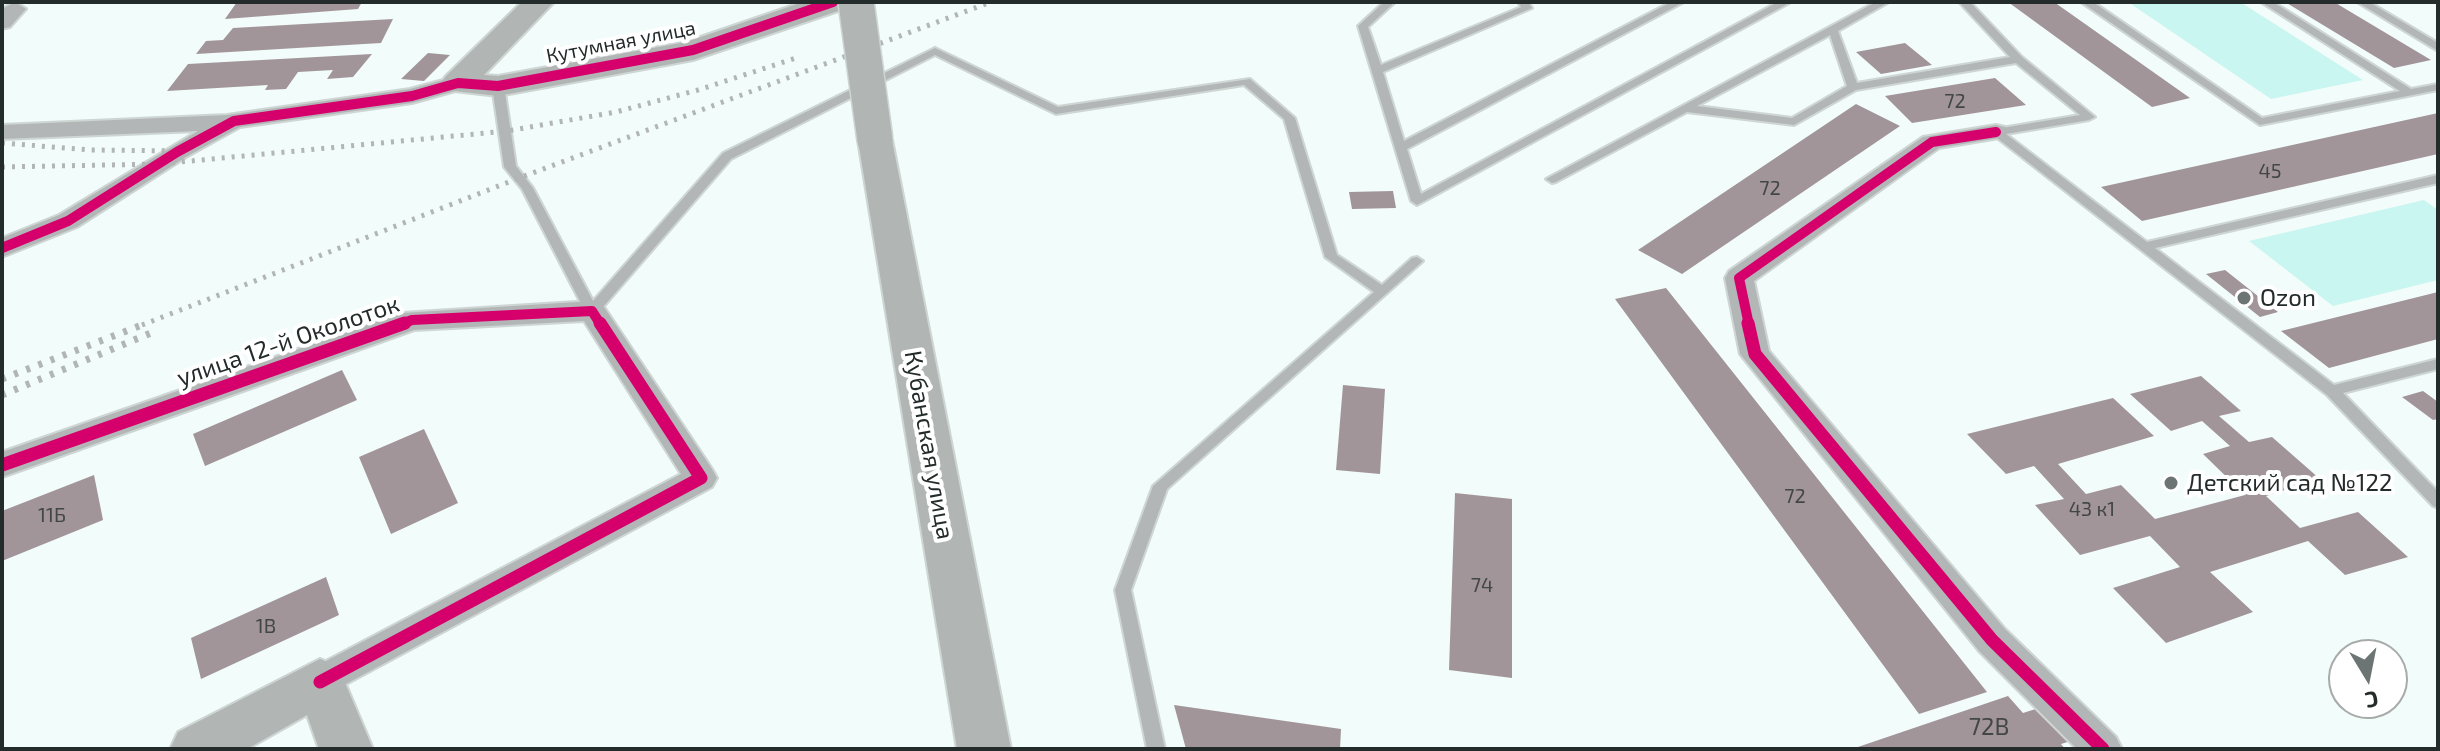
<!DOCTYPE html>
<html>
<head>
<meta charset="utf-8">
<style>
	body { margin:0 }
	#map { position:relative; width:2440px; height:751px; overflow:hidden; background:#f2fcfa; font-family:"Exo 2",sans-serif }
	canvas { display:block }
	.frame { position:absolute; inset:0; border:4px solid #242c2b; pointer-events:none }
	.north { position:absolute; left:2328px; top:639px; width:80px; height:80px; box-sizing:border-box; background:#fff; border:2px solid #a7abaa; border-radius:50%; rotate:170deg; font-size:22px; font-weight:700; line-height:32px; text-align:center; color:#242c2b }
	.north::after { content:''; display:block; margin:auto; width:28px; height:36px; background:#6c7573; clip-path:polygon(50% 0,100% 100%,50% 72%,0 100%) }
</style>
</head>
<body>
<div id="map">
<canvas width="2440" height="751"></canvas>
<div class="frame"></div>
<div class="north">С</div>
</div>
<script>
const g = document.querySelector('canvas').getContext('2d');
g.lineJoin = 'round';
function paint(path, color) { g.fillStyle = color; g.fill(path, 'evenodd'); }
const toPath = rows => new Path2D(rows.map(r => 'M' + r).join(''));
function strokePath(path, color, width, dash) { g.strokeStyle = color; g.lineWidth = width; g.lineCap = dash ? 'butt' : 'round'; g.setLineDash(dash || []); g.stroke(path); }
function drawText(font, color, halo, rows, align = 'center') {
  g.font = font + ' "Exo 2",sans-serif'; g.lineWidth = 8; g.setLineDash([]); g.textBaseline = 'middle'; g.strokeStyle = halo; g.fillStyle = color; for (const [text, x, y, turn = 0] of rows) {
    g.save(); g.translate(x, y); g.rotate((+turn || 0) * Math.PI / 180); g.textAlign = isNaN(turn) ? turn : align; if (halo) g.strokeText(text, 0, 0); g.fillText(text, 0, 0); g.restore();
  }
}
paint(toPath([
	[2128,2,2240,2,2363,80,2271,99],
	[2424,200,2438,210,2438,280,2333,306,2249,241]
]), '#c9f6f0');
paint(toPath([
	[237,2,362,2,358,9,225,19],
	[2008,2,2054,2,2190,98,2152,107],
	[2285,2,2334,2,2431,60,2394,68],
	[393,19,381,43,196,54,206,41,223,40,233,28],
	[1905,43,1932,65,1881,74,1856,52],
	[428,53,450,55,424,81,401,79],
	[372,54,353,77,327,79,333,70,298,72,286,89,265,90,268,85,167,91,188,64],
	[1995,78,2026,105,1912,123,1885,96],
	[1856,104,1900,126,1682,274,1638,250],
	[2438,113,2438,154,2142,221,2101,187],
	[1393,191,1396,208,1352,209,1349,192],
	[2225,270,2278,312,2260,317,2206,274],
	[1666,288,1987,692,1919,714,1615,299],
	[2438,292,2438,339,2329,368,2281,331],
	[342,370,357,400,205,466,193,434],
	[2201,376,2241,411,2219,416,2249,442,2272,437,2320,479,2266,496,2300,528,2358,512,2408,557,2345,575,2308,541,2210,572,2253,612,2166,643,2113,588,2180,567,2150,536,2080,555,2035,505,2064,499,2034,466,2006,474,1967,434,2113,398,2154,436,2058,464,2086,494,2121,485,2155,519,2245,495,2203,454,2230,446,2202,421,2171,431,2130,394],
	[1343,385,1385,389,1380,474,1336,470],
	[2423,391,2438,402,2438,419,2433,420,2402,397],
	[424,429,458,503,391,534,359,457],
	[94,475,103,520,2,561,2,511],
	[1455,493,1512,499,1512,678,1449,670],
	[326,577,339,615,201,679,191,638],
	[2008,696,2023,713,2045,706,2074,740,2061,744,2065,749,1852,749],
	[1174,705,1341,729,1340,749,1186,749]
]), '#a19599');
const lane = toPath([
	[1384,2,1395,2,1368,27,1381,65,1521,7,1518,2,1528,2,1532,8,1383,72,1404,141,1671,2,1684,2,1407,149,1421,194,1778,2,1791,2,1417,205,1411,201,1358,26,1384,2],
	[1876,2,1889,2,1838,31,1857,83,2010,57,1959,2,1970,2,2022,57,2095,117,2089,120,2006,134,2147,242,2438,175,2438,183,2155,248,2334,385,2438,359,2438,369,2343,393,2438,492,2438,508,2433,506,2327,395,1992,134,1990,132,1996,129,2080,115,2016,63,1856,90,1794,125,1687,112,1556,182,1552,183,1546,179,1876,2],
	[1830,35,1847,86,1792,118,1697,106,1830,35],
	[2081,2,2093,2,2262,118,2400,91,2261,2,2273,2,2411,89,2438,84,2438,90,2260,125,2081,2],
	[2357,2,2369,2,2438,43,2438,51,2357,2],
	[935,48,1058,107,1250,79,1295,118,1337,255,1382,285,1412,258,1417,257,1423,261,1167,489,1131,590,1165,749,1147,749,1115,590,1153,486,1374,292,1325,257,1284,119,1244,85,1056,114,935,55,731,159,597,314,592,316,585,311,522,189,504,167,492,86,498,83,504,86,516,166,533,188,593,301,723,153,935,48]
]);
const street = toPath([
	[15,2,26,9,10,27,2,29,2,9,15,2],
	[458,76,466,78,470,83,466,88,412,103,240,127,186,157,77,227,2,257,2,238,59,215,198,131,2,139,2,125,227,115,410,89,458,76],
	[1996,125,2005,127,2008,132,2005,137,1939,148,1754,281,1769,351,2005,629,2116,737,2122,749,2077,749,1979,651,1740,354,1725,278,1729,271,1923,137,1996,125],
	[592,301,602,304,712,469,717,478,712,487,320,698,307,693,302,682,307,671,681,474,584,321,414,330,2,477,2,452,402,313,592,301]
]);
const secondary = toPath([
	[522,2,554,2,484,75,498,76,686,42,803,2,848,2,844,9,693,60,498,96,446,90,441,83,446,76,522,2],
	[875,130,887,133,892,140,1011,749,957,749,858,140,863,133,875,130],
	[320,659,338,666,373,749,319,749,307,715,247,749,170,749,178,732,320,659]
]);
strokePath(lane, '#ced6d4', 4);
strokePath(street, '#ced6d4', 4);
strokePath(secondary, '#ced6d4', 4);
paint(lane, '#b3b6b6');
paint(street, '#b3b6b6');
paint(secondary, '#b1b6b5');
strokePath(toPath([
	[2,143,90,150,188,151],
	[2,167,159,164,507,131,616,112,698,90,796,58],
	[142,325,519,178,991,2]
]), '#b1b5b4', 5, [3, 7]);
strokePath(toPath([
	[2,379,147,323],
	[2,395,151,333]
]), '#b1b5b4', 7, [4, 9]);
const secondaryBridge = toPath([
	[856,2,875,140]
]);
strokePath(secondaryBridge, '#ced6d4', 38, []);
strokePath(secondaryBridge, '#b1b6b5', 35);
strokePath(toPath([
	[2,248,68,221,177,152,234,121,412,96,458,83,498,86,693,50,833,2],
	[399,325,412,320,592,311,601,325],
	[1749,325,1739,278,1932,142,1996,132]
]), '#d6006c', 10);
strokePath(toPath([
	[1748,323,1755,354,1992,640,2103,749],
	[2,465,405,323],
	[320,682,701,478,600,323]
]), '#d6006c', 13);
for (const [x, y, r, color] of [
	[2244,298,8,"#6c7573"],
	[2171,483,8,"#6c7573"]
]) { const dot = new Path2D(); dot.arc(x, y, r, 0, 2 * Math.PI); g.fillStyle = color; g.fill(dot); strokePath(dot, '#fff', 3); }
drawText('20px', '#242c2b', '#fff', [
	["Кутумная улица",621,42,-11]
]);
drawText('20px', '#434646', null, [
	["72",1955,101],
	["45",2270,171],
	["72",1770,188],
	["72",1795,496],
	["43 к1",2092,509],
	["11Б",52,515],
	["74",1482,585],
	["1В",266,626]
]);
drawText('24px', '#242c2b', '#fff', [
	["Ozon",2260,298],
	["Детский сад №122",2187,483]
], 'left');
drawText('24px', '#242c2b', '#fff', [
	["улица 12-й Околоток",288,341,-19],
	["Кубанская улица",929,445,80]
]);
drawText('24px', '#434646', null, [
	["72В",1989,727]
]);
</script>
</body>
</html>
